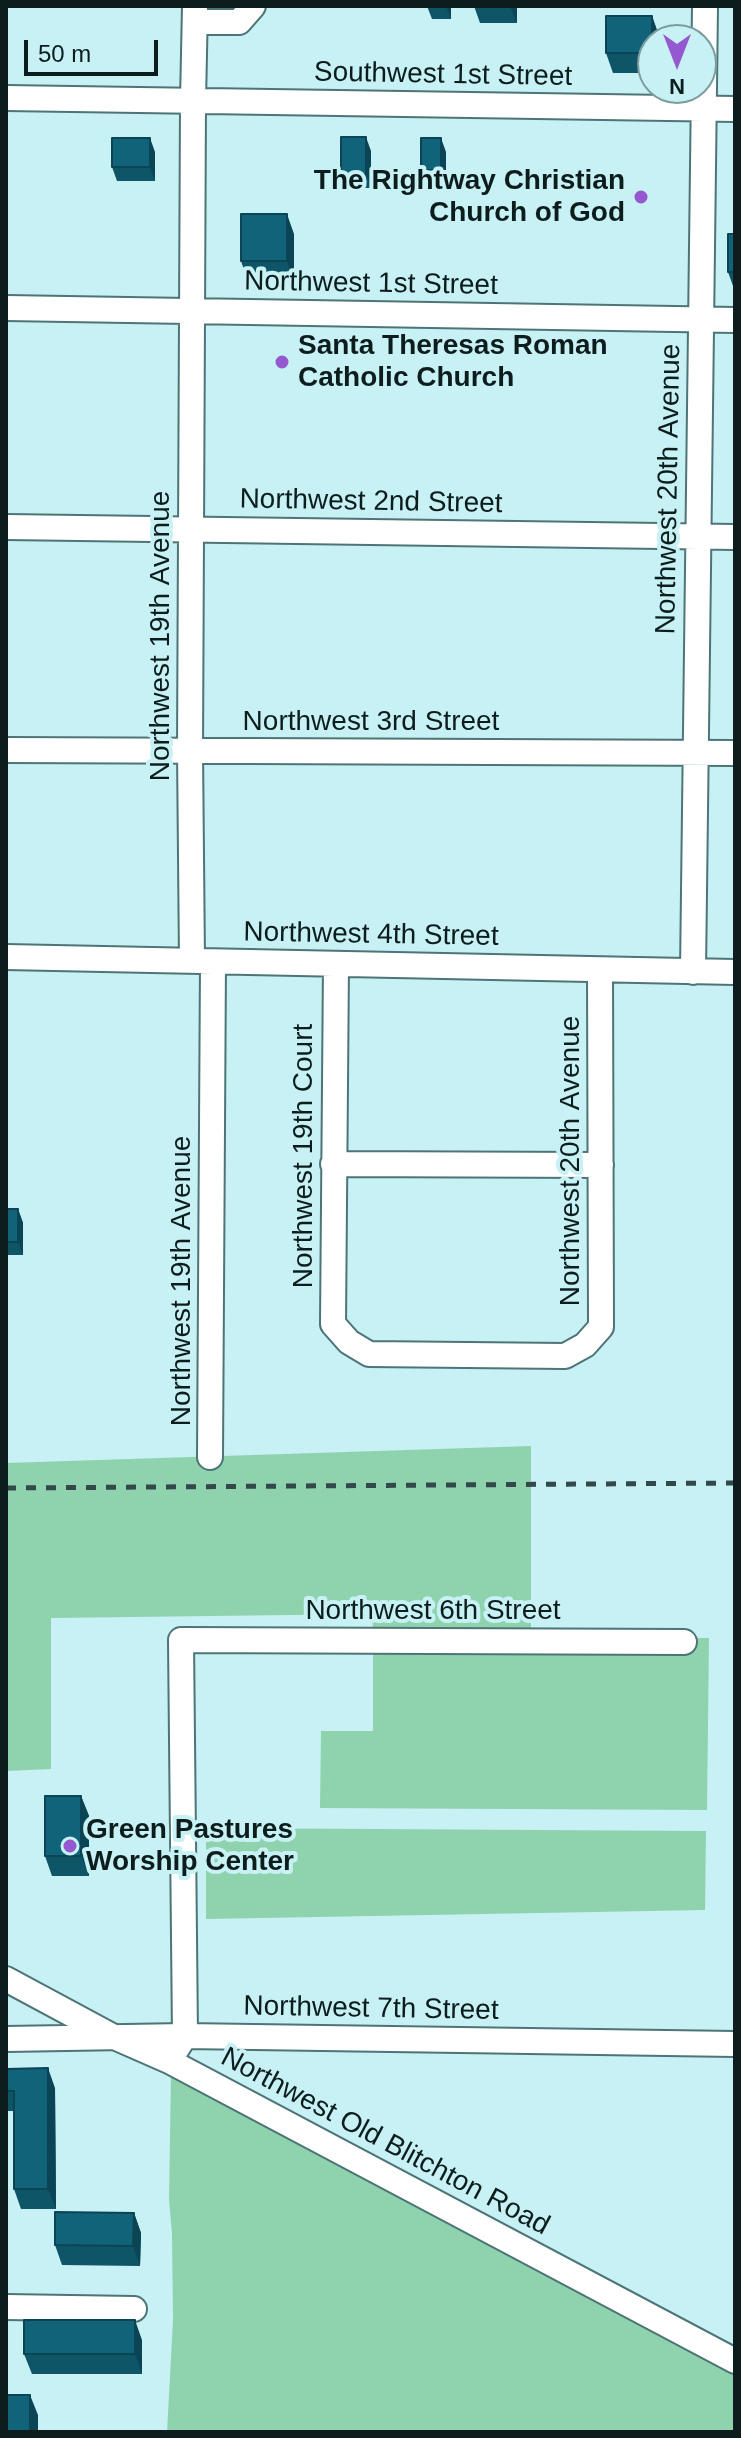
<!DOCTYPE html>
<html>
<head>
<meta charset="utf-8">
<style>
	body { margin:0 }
	#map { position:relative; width:741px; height:2438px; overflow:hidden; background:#c7f1f4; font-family:Arial,sans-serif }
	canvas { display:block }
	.frame { position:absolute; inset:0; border:8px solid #0d1d1e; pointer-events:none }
	.north { position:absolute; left:637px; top:24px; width:80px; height:80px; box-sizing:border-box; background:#c7f1f4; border:2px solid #7d9c9e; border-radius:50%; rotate:180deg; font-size:22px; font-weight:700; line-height:32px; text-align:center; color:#0d1d1e }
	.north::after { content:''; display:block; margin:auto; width:28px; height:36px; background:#9458cf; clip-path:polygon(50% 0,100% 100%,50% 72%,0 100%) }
	.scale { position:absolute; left:24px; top:40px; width:134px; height:36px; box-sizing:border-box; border:4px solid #0d1d1e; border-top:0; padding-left:10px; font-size:24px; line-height:28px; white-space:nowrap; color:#0d1d1e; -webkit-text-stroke:6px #c7f1f4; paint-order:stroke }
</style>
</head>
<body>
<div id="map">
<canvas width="741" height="2438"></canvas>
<div class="frame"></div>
<div class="north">N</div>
<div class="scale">50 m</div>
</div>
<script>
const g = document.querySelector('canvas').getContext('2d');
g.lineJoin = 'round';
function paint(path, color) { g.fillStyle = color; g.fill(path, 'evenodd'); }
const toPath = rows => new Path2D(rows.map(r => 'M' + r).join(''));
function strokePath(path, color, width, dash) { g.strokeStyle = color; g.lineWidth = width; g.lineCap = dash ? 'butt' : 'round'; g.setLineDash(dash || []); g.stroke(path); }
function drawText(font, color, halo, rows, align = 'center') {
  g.font = font + ' Arial,sans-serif'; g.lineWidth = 8; g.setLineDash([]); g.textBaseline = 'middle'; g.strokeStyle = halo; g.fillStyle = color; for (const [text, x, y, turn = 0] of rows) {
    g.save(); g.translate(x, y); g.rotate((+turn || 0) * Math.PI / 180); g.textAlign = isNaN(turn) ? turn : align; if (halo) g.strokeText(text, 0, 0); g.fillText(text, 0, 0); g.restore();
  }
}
paint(toPath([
	[531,1446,531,1631,373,1630,372,1614,51,1618,51,1769,6,1771,6,1463],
	[693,1638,709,1638,707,1810,320,1808,321,1731,373,1731,373,1651,692,1652],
	[206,1828,706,1831,705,1910,206,1919],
	[171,2075,735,2372,735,2432,167,2432,173,2320,172,2234,169,2199]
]), '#8ed3ae');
const minor = toPath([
	[195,22,239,22,253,6],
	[6,98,735,109],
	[6,308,735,320],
	[6,527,735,537],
	[6,750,735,753],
	[6,957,735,972],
	[192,961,190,751,193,101,195,6],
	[336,964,333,1324,349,1342,369,1354,565,1356,585,1345,601,1327,600,970],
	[693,972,705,6],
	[333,1164,601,1165],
	[210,1457,213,962],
	[6,1979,112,2036,169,2061,735,2361],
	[6,2039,185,2036,735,2044],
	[169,2061,185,2036,181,1640,684,1642],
	[6,2307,134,2309]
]);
strokePath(minor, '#4d7476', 28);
strokePath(minor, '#fff', 24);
strokePath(toPath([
	[6,1488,735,1483]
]), '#33484a', 5, [10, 10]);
paint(toPath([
	[267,6,307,6,307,7,268,7],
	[427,6,451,6,451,19,432,19],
	[474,6,517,6,517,23,480,23],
	[652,16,659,36,659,40,653,40,653,73,613,73,606,53],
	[371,151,371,188,346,188,341,174],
	[155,152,155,181,117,181,112,167],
	[446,152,446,184,426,184,421,170],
	[294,234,294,281,248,281,241,261],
	[735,234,735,286,733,286,728,272],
	[6,1209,18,1209,23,1223,23,1255,6,1255],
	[81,1796,89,1816,89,1876,52,1876,45,1856],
	[6,2069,55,2088,56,2209,21,2209,14,2189,14,2111,6,2111],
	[134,2213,141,2233,140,2266,62,2265,55,2245],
	[142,2340,142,2374,32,2374,24,2354]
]), '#0e5568');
paint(toPath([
	[446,6,451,6,451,19],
	[510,6,517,6,517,23],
	[652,16,659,36,659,40,653,40,653,56,652,53],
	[366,137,371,151,371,188,366,174],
	[150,138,155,152,155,181,150,167],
	[441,138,446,152,446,184,441,170],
	[287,214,294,234,294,281,287,261],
	[18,1209,23,1223,23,1255,18,1242],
	[81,1796,89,1816,89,1876,81,1856],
	[48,2068,55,2088,56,2209,48,2189],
	[134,2213,141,2233,140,2266,133,2246],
	[135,2320,142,2340,142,2374,135,2354],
	[30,2395,38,2415,38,2432,30,2432]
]), '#0b4555');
const building = toPath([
	[606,16,652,16,652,53,606,53,606,16],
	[341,137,366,137,366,174,341,174,341,137],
	[112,138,150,138,150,167,112,167,112,138],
	[421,138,441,138,441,170,421,170,421,138],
	[241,214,287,214,287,261,241,261,241,214],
	[728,234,735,234,735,272,728,272,728,234],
	[6,1209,18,1209,18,1242,6,1242,6,1209],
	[45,1796,81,1796,81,1856,45,1856,45,1796],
	[48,2068,48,2189,14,2189,14,2091,6,2091,6,2069,48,2068],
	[55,2212,134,2213,133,2246,55,2245,55,2212],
	[24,2320,135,2320,135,2354,24,2354,24,2320],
	[6,2395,30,2395,30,2432,6,2432,6,2395]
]);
paint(building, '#106379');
strokePath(building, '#0b4555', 2);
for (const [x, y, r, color] of [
	[641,197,8,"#9458cf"],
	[282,362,8,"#9458cf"],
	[70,1846,8,"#9458cf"]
]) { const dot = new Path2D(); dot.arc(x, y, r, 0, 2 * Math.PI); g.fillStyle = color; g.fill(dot); strokePath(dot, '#c7f1f4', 3); }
drawText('28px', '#0d1d1e', '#c7f1f4', [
	["Southwest 1st Street",443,75,1],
	["Northwest 1st Street",371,284,1],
	["Northwest 20th Avenue",669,489,-89],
	["Northwest 2nd Street",371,502,1],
	["Northwest 19th Avenue",161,636,-90],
	["Northwest 3rd Street",371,722],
	["Northwest 4th Street",371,935,1],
	["Northwest 19th Court",304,1156,-90],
	["Northwest 20th Avenue",571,1161,-90],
	["Northwest 19th Avenue",182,1281,-90],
	["Northwest 6th Street",433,1611],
	["Northwest 7th Street",371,2009,1],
	["Northwest Old Blitchton Road",385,2142,28]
]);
drawText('bold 28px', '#0d1d1e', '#c7f1f4', [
	["The Rightway Christian",625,181,"right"],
	["Church of God",625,213,"right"],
	["Santa Theresas Roman",298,346],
	["Catholic Church",298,378],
	["Green Pastures",86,1830],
	["Worship Center",86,1862]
], 'left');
</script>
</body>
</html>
